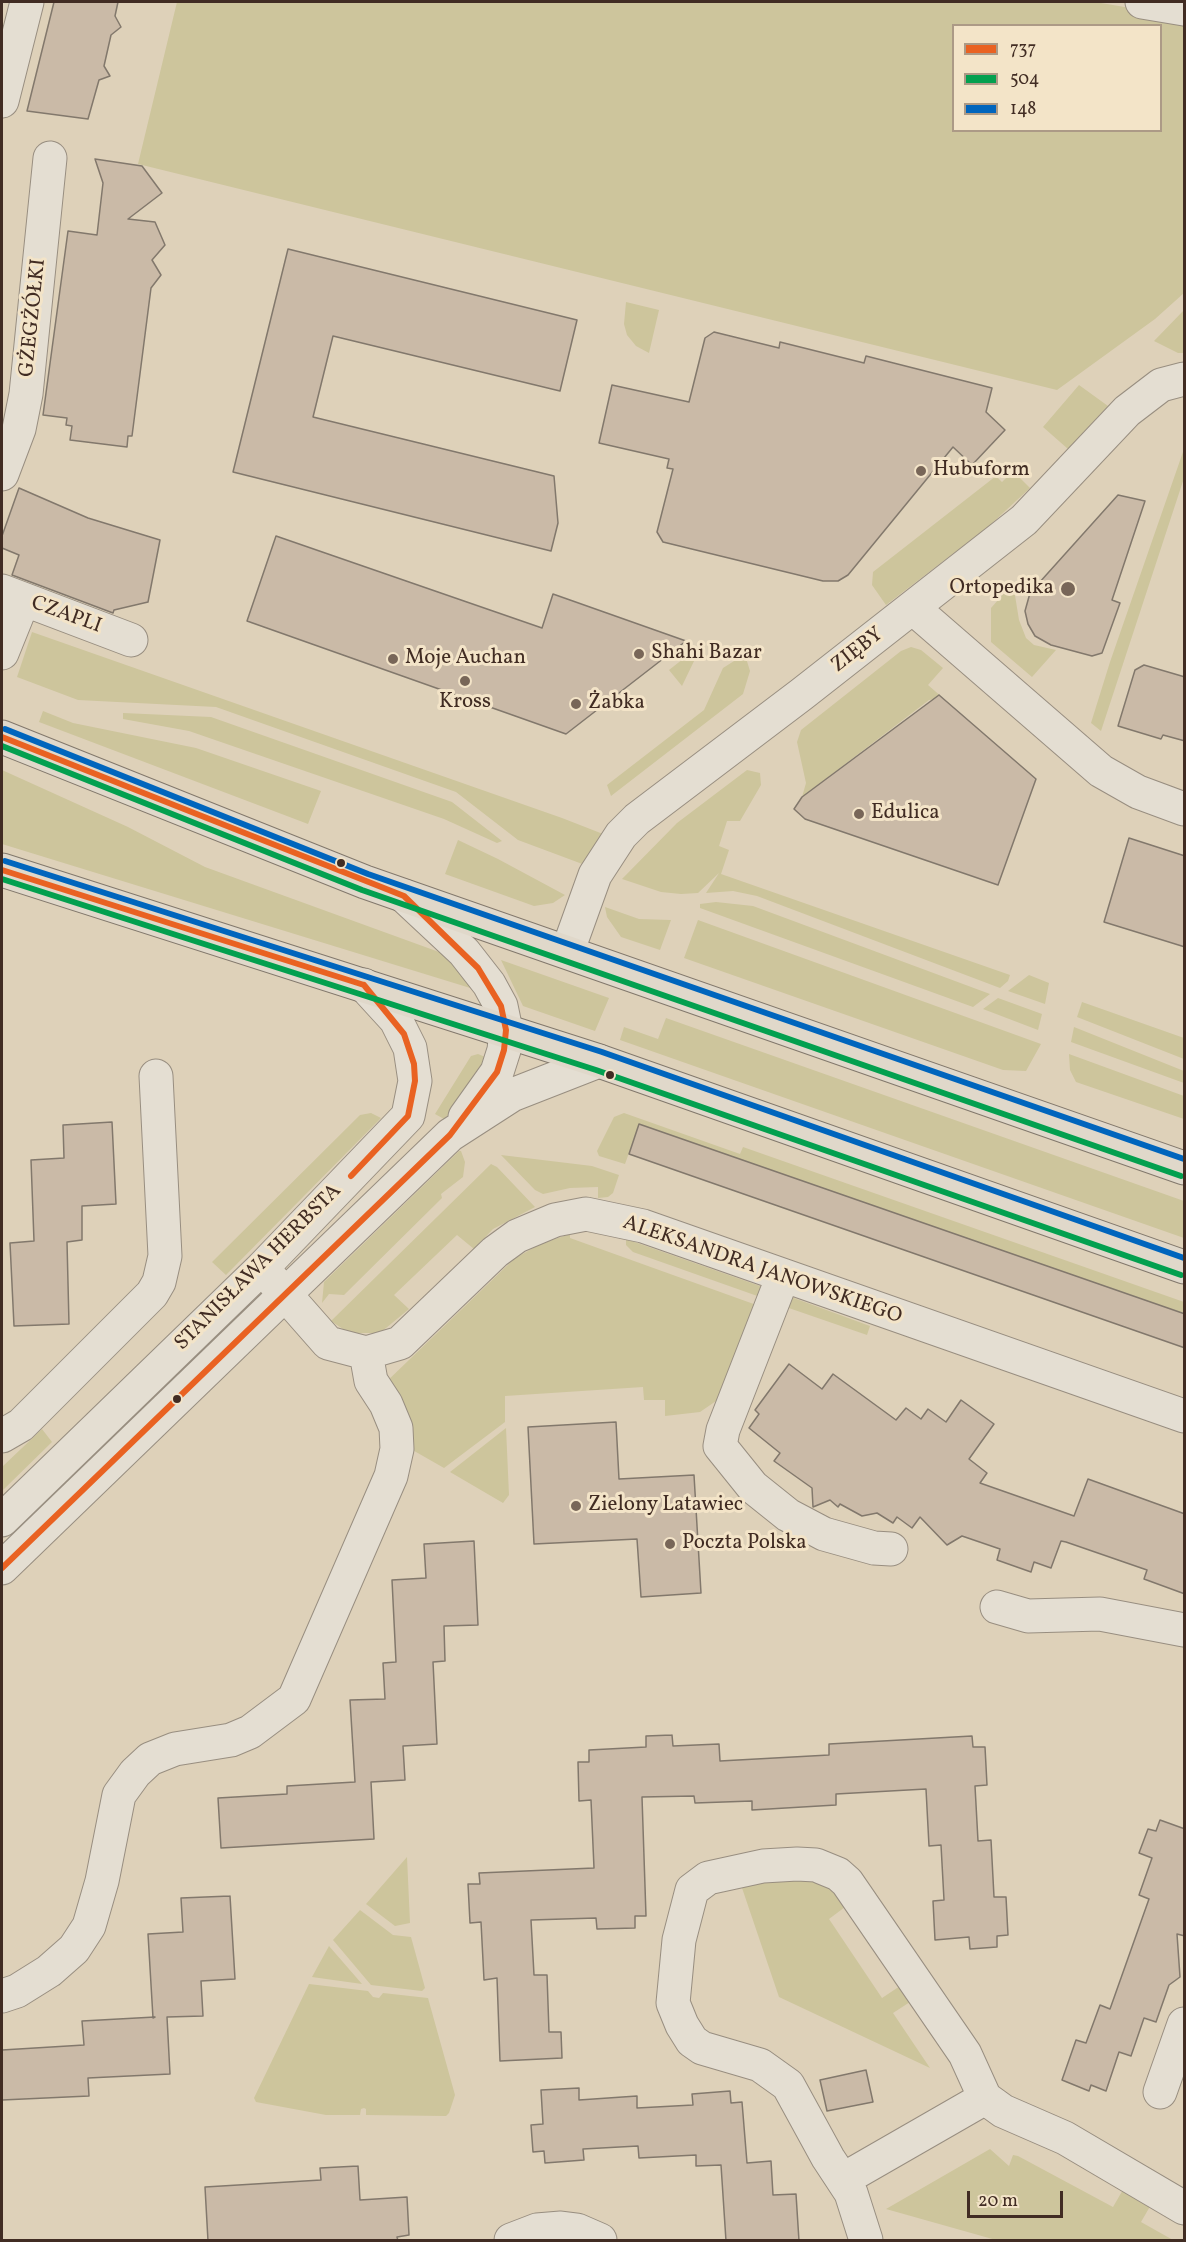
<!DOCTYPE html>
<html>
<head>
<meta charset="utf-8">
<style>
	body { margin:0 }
	#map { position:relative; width:1186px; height:2242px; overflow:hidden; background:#ded1b9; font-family:Vollkorn,serif }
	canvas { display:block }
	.frame { position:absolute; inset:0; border:3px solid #412c23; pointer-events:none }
	.legend { position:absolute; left:952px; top:24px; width:210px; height:108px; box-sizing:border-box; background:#f3e4c8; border:2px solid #ac9a86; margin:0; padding:8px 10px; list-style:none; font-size:18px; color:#412c23 }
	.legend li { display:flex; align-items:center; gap:12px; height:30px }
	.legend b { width:30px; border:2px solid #ac9a86 }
	.scale { position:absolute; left:967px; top:2191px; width:96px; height:27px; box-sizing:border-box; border:3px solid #412c23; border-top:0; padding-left:8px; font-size:18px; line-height:21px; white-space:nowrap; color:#412c23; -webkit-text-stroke:4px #f3e4c8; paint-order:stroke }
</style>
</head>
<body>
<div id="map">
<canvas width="1186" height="2242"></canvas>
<div class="frame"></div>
<ul class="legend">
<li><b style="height:8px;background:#e96222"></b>737</li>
<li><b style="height:8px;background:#03a04f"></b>504</li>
<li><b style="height:8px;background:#0065bd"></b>148</li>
</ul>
<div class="scale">20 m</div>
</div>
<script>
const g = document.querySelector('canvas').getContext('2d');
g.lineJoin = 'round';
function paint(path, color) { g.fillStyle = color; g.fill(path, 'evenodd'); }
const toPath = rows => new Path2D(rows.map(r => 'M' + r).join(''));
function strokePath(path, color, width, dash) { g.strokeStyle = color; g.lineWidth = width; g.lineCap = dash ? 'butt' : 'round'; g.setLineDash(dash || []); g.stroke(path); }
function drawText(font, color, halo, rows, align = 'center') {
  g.font = font + ' Vollkorn,serif'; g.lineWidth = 6; g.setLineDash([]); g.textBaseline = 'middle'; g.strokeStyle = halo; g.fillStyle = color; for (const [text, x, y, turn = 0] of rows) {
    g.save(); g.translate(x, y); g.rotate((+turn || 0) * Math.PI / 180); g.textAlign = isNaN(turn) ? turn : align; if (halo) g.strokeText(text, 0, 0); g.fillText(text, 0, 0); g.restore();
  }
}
paint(toPath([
	[177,2,1095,2,1184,17,1184,293,1155,319,1057,390,138,164],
	[954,26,1160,26,1160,130,954,130],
	[626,302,659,310,649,353,636,346,627,335,624,324],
	[1184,310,1184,353,1178,353,1154,341],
	[1079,385,1108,406,1068,449,1043,427],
	[1184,449,1184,478,1101,731,1091,723,1110,662],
	[1013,471,1030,488,989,526,886,605,872,585,873,572,996,476,1002,482],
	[1013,583,1019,620,1026,638,1034,645,1056,650,1032,677,991,642,991,608],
	[32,632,562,818,603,834,585,865,518,840,456,792,216,707,78,700,17,677],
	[703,647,695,659,682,686,669,670,697,648],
	[911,647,921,650,943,668,928,685,943,698,929,700,802,797,806,783,797,742,801,730,901,651],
	[742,656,746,658,750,671,743,694,611,796,607,785,704,710,723,668],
	[43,711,73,723,196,748,321,791,308,824,39,722],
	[123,713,211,717,452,802,502,841,497,843,444,819,189,731,123,719],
	[2,770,128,827,205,867,439,952,459,963,480,991,2,844],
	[747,770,760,773,761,785,740,821,727,821,719,846,729,850,721,874,1010,975,1008,981,1000,988,757,896,733,891,706,893,719,873,698,893,681,894,661,892,622,879,677,823],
	[458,840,498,859,565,895,553,903,534,906,445,874],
	[716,902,753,906,990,994,973,1007,700,908,700,904],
	[605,907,639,919,671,920,660,950,621,937,607,917],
	[698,920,1041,1044,1026,1071,1003,1070,684,958],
	[501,960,609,998,595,1031,523,1006],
	[1029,975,1049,983,1045,1004,1008,991],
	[998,998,1042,1014,1038,1030,983,1009],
	[1082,1002,1184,1038,1184,1059,1077,1017],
	[666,1018,1184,1201,1184,1238,620,1040,624,1027,658,1039],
	[1074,1027,1184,1071,1184,1083,1071,1042],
	[478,1054,490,1059,487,1080,444,1119,435,1114,471,1056],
	[1069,1054,1184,1096,1184,1119,1076,1082,1070,1070],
	[371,1113,381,1118,226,1275,212,1262,360,1115],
	[624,1113,740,1154,743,1147,1184,1302,1184,1314,639,1125,625,1164,599,1156,597,1151,614,1117],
	[459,1151,461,1151,465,1162,463,1177,441,1194,442,1198,344,1295,329,1294,322,1303,324,1282],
	[501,1155,592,1166,619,1175,613,1193,608,1197,598,1198,598,1187,570,1188,543,1194,535,1190],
	[491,1164,497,1167,535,1207,493,1229,474,1249,457,1235,394,1295,409,1309,380,1333,349,1333,331,1321],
	[570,1234,570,1238,762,1307,719,1399,700,1412,665,1416,665,1400,644,1400,643,1387,505,1396,505,1422,444,1468,409,1448,383,1385,514,1259,540,1244],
	[626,1239,760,1286,763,1298,633,1252,626,1245],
	[791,1297,870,1326,867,1335,783,1306],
	[506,1428,509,1495,503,1503,450,1472],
	[42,1429,52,1442,2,1491,2,1467],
	[407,1857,410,1923,395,1926,366,1904],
	[799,1877,827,1885,836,1894,845,1907,829,1919,882,1998,900,1986,910,2002,893,2013,930,2068,779,1997,740,1882],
	[360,1910,393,1935,411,1937,425,1988,422,1991,371,1985,333,1940],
	[329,1946,362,1984,312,1977],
	[309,1984,368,1991,373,1997,379,1998,383,1993,428,1998,455,2095,449,2113,446,2116,366,2115,366,2109,364,2108,361,2109,360,2115,326,2115,256,2102,254,2098],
	[990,2149,1009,2166,1013,2155,1018,2156,1113,2207,1124,2188,1152,2203,1141,2222,1173,2240,996,2240,886,2209]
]), '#cdc59c');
const building = toPath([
	[54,2,118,2,115,16,121,27,111,35,104,66,110,76,99,80,88,119,27,111,54,2],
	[95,159,142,166,162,193,128,219,155,222,165,245,152,260,161,275,151,288,132,436,128,436,127,447,70,440,72,426,66,425,67,418,43,415,68,231,97,235,103,183,95,159],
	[288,249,577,320,560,391,333,336,313,417,554,476,558,523,551,551,233,472,288,249],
	[714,332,779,348,780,342,864,363,866,356,992,388,986,412,1005,430,972,465,953,447,848,575,838,581,823,581,663,542,657,532,673,469,667,468,669,459,599,443,612,385,689,402,705,338,714,332],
	[19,488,88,518,160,540,148,602,114,610,113,613,12,575,19,555,2,548,2,536,19,488],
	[1118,495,1145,501,1112,600,1120,603,1102,653,1092,656,1051,645,1035,636,1028,624,1025,611,1030,593,1118,495],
	[276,536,542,628,553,594,686,641,566,734,247,621,276,536],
	[1144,665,1185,677,1185,741,1163,735,1161,739,1118,726,1135,670,1144,665],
	[939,695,1036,779,998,885,805,819,794,809,802,797,939,695],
	[1129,838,1185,856,1185,947,1104,922,1129,838],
	[112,1122,116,1204,82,1206,82,1240,67,1242,69,1324,14,1326,10,1243,34,1241,31,1160,64,1158,63,1125,112,1122],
	[639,1124,1185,1314,1185,1348,629,1154,639,1124],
	[789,1364,822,1389,833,1374,896,1420,906,1408,921,1419,928,1409,946,1422,961,1400,994,1424,969,1459,987,1473,980,1483,1074,1516,1088,1479,1185,1514,1185,1594,1144,1579,1147,1570,1066,1542,1061,1541,1051,1568,1034,1562,1031,1572,997,1560,1000,1549,962,1536,947,1545,920,1517,912,1528,897,1517,893,1523,877,1513,862,1516,840,1504,838,1507,830,1500,813,1507,812,1488,774,1461,780,1453,749,1428,759,1414,755,1410,789,1364],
	[616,1422,619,1479,694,1475,701,1593,641,1597,637,1539,534,1544,528,1427,616,1422],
	[474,1541,478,1625,444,1626,445,1661,433,1662,437,1744,403,1746,405,1780,371,1782,374,1839,221,1848,218,1798,287,1794,287,1786,355,1782,350,1700,385,1699,383,1663,396,1662,392,1580,426,1578,424,1544,474,1541],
	[672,1735,673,1746,719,1744,720,1761,829,1755,829,1744,972,1736,973,1747,985,1747,987,1785,975,1786,978,1841,991,1840,994,1897,1006,1897,1008,1935,997,1936,997,1947,970,1949,969,1937,935,1940,933,1901,944,1900,941,1845,929,1846,926,1789,836,1794,836,1805,752,1810,752,1801,695,1803,694,1796,642,1797,646,1916,635,1916,635,1928,597,1929,596,1918,531,1920,534,1975,547,1975,549,2032,561,2032,562,2058,500,2061,497,1978,484,1980,481,1922,470,1923,468,1884,480,1884,479,1873,594,1868,591,1800,579,1801,578,1762,589,1762,589,1750,646,1747,646,1736,672,1735],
	[1160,1820,1185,1829,1185,1936,1177,1934,1180,1977,1169,1985,1156,2022,1144,2018,1131,2056,1119,2052,1106,2091,1091,2085,1089,2091,1062,2080,1076,2040,1086,2043,1100,2005,1110,2009,1149,1899,1139,1895,1152,1858,1139,1853,1148,1829,1156,1831,1160,1820],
	[230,1896,235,1979,201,1981,203,2016,167,2017,170,2074,88,2078,89,2096,2,2100,2,2050,84,2045,82,2021,155,2017,153,2018,148,1934,183,1932,181,1898,230,1896],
	[866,2070,873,2102,827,2111,820,2080,866,2070],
	[579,2088,579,2100,637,2096,637,2108,693,2105,692,2094,730,2091,731,2103,742,2102,747,2163,771,2161,773,2195,796,2194,799,2241,726,2241,721,2165,696,2166,696,2155,639,2158,638,2146,583,2149,584,2160,545,2163,544,2151,533,2152,531,2125,543,2124,541,2090,579,2088],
	[358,2166,360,2200,407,2197,409,2235,397,2237,398,2241,208,2241,205,2187,321,2180,320,2168,358,2166]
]);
paint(building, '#cabaa7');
strokePath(building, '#82786c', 1.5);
const minor = toPath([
	[1142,2,1184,9],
	[2,101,27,2],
	[2,474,19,429,26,394,50,158],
	[2,591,131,640],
	[913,608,1101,771,1138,792,1184,809],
	[2,653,23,601],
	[404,896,464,952,489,984,501,1006,506,1030,504,1050,497,1072,465,1117],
	[568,950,595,875,621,835,637,819,802,694,1024,520,1127,411,1161,385,1184,379],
	[262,1268,328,1343,366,1353,400,1343,495,1252,517,1236,555,1220,586,1214,643,1226,1184,1416],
	[783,1276,723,1430,720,1446,753,1487,788,1515,824,1534,874,1548,891,1549],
	[2,1436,21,1425,152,1294,159,1282,165,1256,156,1076],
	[2,1520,262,1268,408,1116,415,1081,410,1048,396,1020,364,985],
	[2,1568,450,1135,512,1095,599,1061],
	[997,1607,1028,1616,1100,1614,1184,1630],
	[2,1996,17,1991,49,1971,74,1949,89,1926,102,1881,119,1795,135,1773,150,1759,175,1749,231,1740,250,1732,294,1699,391,1476,397,1449,396,1428,386,1404,371,1381,366,1353],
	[1160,2092,1184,2024],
	[844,2179,985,2098],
	[511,2240,537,2230,561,2228,577,2230,600,2240],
	[866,2240,851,2193,828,2158,788,2085,760,2065,702,2048,692,2041,682,2025,673,2003,679,1940,692,1890,708,1878,763,1866,797,1864,816,1865,838,1874,847,1882,965,2054,985,2098,1003,2111,1065,2138,1184,2208]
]);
const major = toPath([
	[2,737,365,882,1184,1168],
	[2,870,599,1061,1184,1267]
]);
strokePath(minor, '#988e80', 35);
strokePath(major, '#82786c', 35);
strokePath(minor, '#e4ded2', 33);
strokePath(major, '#e0d8ca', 33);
strokePath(toPath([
	[2,737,404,896,478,968,501,1006,506,1030,504,1050,497,1072,450,1135,2,1568],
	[2,870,364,985],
	[351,1176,408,1116,415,1081,414,1064,404,1034,364,985]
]), '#e96222', 6);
strokePath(toPath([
	[2,746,362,890,1181,1176],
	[2,879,596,1070,1181,1275]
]), '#03a04f', 6);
strokePath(toPath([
	[5,729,368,874,1184,1159],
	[5,861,602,1052,1184,1258]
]), '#0065bd', 6);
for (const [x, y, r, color] of [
	[921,471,6,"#786658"],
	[1068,589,8,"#786658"],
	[639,654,6,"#786658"],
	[393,659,6,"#786658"],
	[465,681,6,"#786658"],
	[576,704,6,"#786658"],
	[859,814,6,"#786658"],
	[341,863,5,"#412c23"],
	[610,1075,5,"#412c23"],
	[177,1399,5,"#412c23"],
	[576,1506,6,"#786658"],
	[670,1544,6,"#786658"]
]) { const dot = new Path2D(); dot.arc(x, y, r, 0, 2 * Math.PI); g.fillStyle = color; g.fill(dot); strokePath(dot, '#f3e4c8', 2); }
drawText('21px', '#412c23', '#f3e4c8', [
	["GŻEGŻÓŁKI",34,318,-84],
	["CZAPLI",66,616,20],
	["ZIĘBY",858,651,-38],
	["STANISŁAWA HERBSTA",259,1268,-45],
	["ALEKSANDRA JANOWSKIEGO",762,1271,19]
]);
drawText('21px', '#412c23', '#f3e4c8', [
	["Hubuform",933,471],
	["Ortopedika",1054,589,"right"],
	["Shahi Bazar",651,654],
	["Moje Auchan",405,659],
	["Kross",465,703,"center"],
	["Żabka",588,704],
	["Edulica",871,814],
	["Zielony Latawiec",588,1506],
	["Poczta Polska",682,1544]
], 'left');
</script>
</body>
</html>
